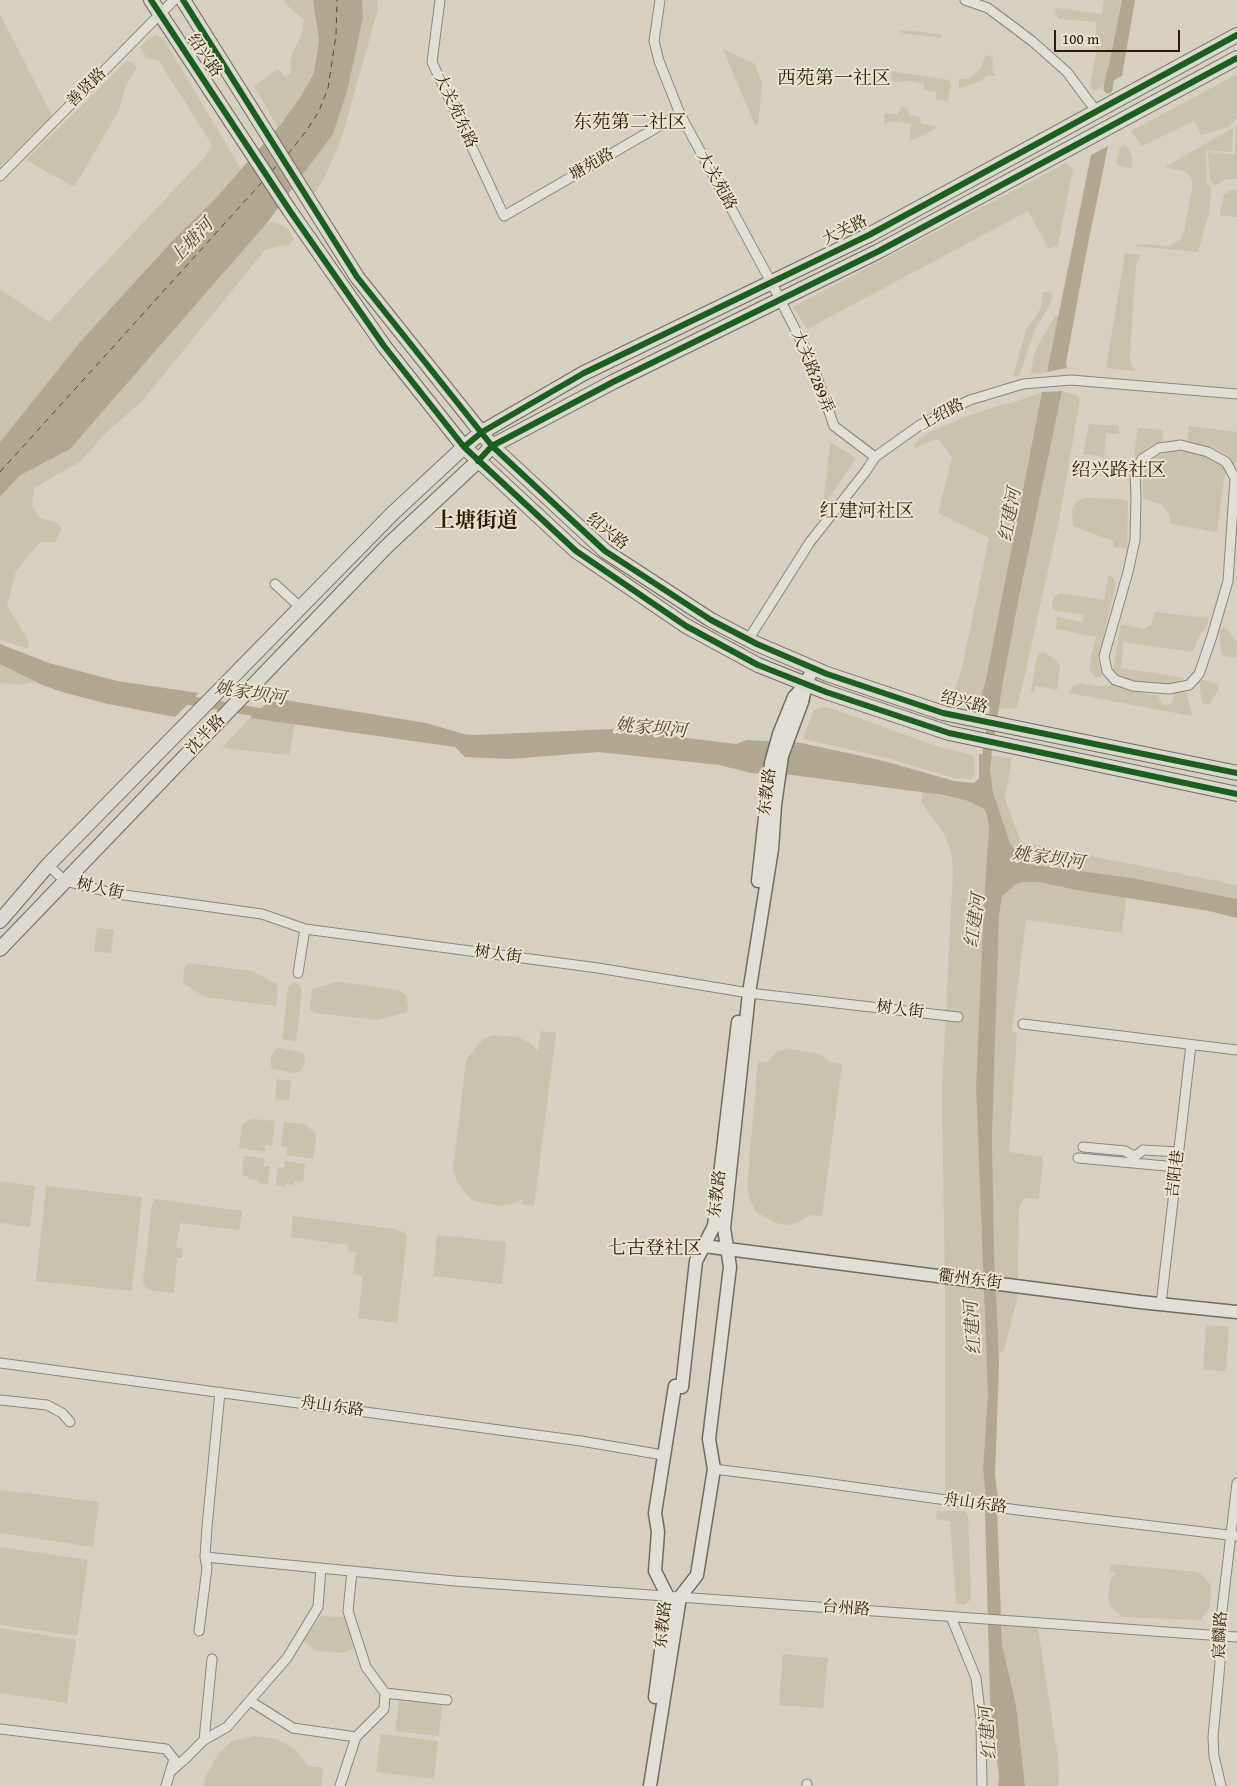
<!DOCTYPE html>
<html>
<head>
<meta charset="utf-8">
<style>
	body { margin:0 }
	#map { position:relative; width:1237px; height:1786px; overflow:hidden; background:#d5d0c1; font-family:"Gentium Book Plus",serif }
	canvas { display:block }
	.scale { position:absolute; left:1054px; top:30px; width:126px; height:22px; box-sizing:border-box; border:2px solid #2e1c02; border-top:0; padding-left:6px; font-size:15px; line-height:18px; white-space:nowrap; color:#2e1c02; -webkit-text-stroke:4px #e9e4d2; paint-order:stroke }
</style>
</head>
<body>
<div id="map">
<canvas width="1237" height="1786"></canvas>
<div class="scale">100 m</div>
</div>
<script>
const g = document.querySelector('canvas').getContext('2d');
g.lineJoin = 'round';
function paint(path, color) { g.fillStyle = color; g.fill(path, 'evenodd'); }
const toPath = rows => new Path2D(rows.map(r => 'M' + r).join(''));
function strokePath(path, color, width, dash) { g.strokeStyle = color; g.lineWidth = width; g.lineCap = dash ? 'butt' : 'round'; g.setLineDash(dash || []); g.stroke(path); }
function drawText(font, color, halo, rows, align = 'center') {
  g.font = font + ' "Gentium Book Plus","Noto Serif SC",serif'; g.lineWidth = 4; g.setLineDash([]); g.textBaseline = 'middle'; g.strokeStyle = halo; g.fillStyle = color; for (const [text, x, y, turn = 0] of rows) {
    g.save(); g.translate(x, y); g.rotate((+turn || 0) * Math.PI / 180); g.textAlign = isNaN(turn) ? turn : align; if (halo) g.strokeText(text, 0, 0); g.fillText(text, 0, 0); g.restore();
  }
}
paint(toPath([
	[284,0,313,0,319,40,314,73,301,96,278,128,254,86,278,69,285,77,291,73,290,63,293,51,299,41,303,30,304,20,289,7],
	[362,0,377,0,378,9,341,140,324,178,314,194,303,175,333,133,347,92,363,18],
	[1104,0,1122,0,1105,85,1094,92,1090,84,1097,49,1094,46,1097,22,1059,19,1055,13,1056,8,1102,14],
	[0,14,52,116,0,166],
	[900,30,941,34,941,38,902,33],
	[156,35,163,38,241,169,215,199,176,237,80,342,0,442,0,289,49,322,205,157,212,145,159,61,147,58,140,47,151,37],
	[723,49,755,64,762,84,758,126,754,123],
	[989,55,993,58,992,70,996,76,987,76,979,82,959,88,959,79,968,79,974,74,981,68,985,57],
	[127,61,132,62,137,67,126,85,119,110,74,187,26,160],
	[890,71,949,80,951,85,948,101,936,100,936,92,924,90,924,84,908,81,892,82],
	[1237,74,1237,118,1229,127,1201,135,1194,121,1142,146,1131,131],
	[901,107,908,108,909,115,919,117,922,124,936,126,935,129,910,141,911,124,890,121,884,124,885,113,897,115],
	[1237,124,1237,179,1226,179,1215,186,1210,181,1208,152,1235,155,1236,126],
	[1233,128,1232,152,1206,150,1207,182,1211,188,1209,213,1198,252,1135,246,1137,244,1170,246,1181,239,1184,231,1193,183,1189,175,1184,171,1165,167],
	[1123,145,1128,148,1132,156,1132,168,1119,166,1116,162,1120,148],
	[1066,163,1073,169,1058,245,1049,249,1028,211,807,329,793,307],
	[1234,189,1237,190,1237,217,1220,215,1224,194],
	[276,222,288,229,294,239,289,245,278,246,265,250,143,400,105,434,81,461,34,488,32,506,40,518,57,523,62,528,55,542,40,542,16,571,7,606,24,633,29,644,28,649,0,639,0,497,19,476,70,449,267,223],
	[1125,253,1141,255,1136,265,1130,357,1130,363,1136,371,1106,368],
	[1043,292,1053,293,1050,304,1035,329,1020,375,1013,377,1026,330,1041,308],
	[1059,315,1047,372,1031,374,1034,354,1040,342,1055,316],
	[1062,391,1078,396,1080,400,1058,525,1021,692,1016,709,1008,708,998,709,1018,602],
	[1042,392,986,679,979,706,950,703,962,668,989,538,938,513,952,457,939,440,933,440,917,448,913,447,918,440,932,431,970,415,1000,405,1012,403],
	[1089,424,1119,426,1119,434,1106,434,1104,457,1083,454],
	[1189,426,1237,432,1237,462,1233,464,1229,457,1220,450,1210,447,1187,443],
	[1138,428,1163,430,1162,442,1153,445,1147,448,1138,460,1134,456],
	[830,442,856,458,823,507],
	[1178,450,1202,454,1223,465,1225,472,1217,532,1171,524,1169,513,1162,505,1143,498,1143,474,1151,463,1156,457,1163,453],
	[1084,498,1121,499,1128,501,1127,548,1113,547,1113,541,1073,526,1072,510,1075,503],
	[1108,575,1113,577,1116,583,1098,659,1103,674,1101,677,1096,678,1090,670,1090,661,1096,637,1056,629,1057,617,1082,622,1084,615,1053,610,1052,602,1054,597,1060,593,1104,600],
	[1155,612,1208,618,1208,624,1198,638,1193,652,1123,642,1121,668,1184,678,1172,685,1132,682,1116,675,1113,669,1121,624,1144,629,1151,625],
	[1224,628,1228,630,1237,643,1236,658,1224,656,1221,653,1219,631],
	[1044,652,1056,660,1060,666,1057,690,1036,686,1034,692,1031,691,1037,657,1040,653],
	[0,664,36,682,19,685,0,682],
	[1203,680,1215,683,1218,685,1219,689,1209,705,1202,703,1199,682],
	[1080,683,1097,686,1116,685,1147,694,1158,695,1162,704,1169,705,1173,701,1174,693,1179,691,1187,693,1192,716,1069,693,1073,686],
	[822,707,828,707,939,747,974,755,975,775,972,779,954,778,888,758,803,739,813,711],
	[250,718,295,724,289,755,222,748],
	[992,756,1012,758,1005,799,1021,842,1237,885,1237,899,1132,878,1029,864,1020,858,1010,843,993,792,990,769],
	[923,792,968,801,984,809,987,815,989,829,984,900,976,1086,988,1395,983,1468,986,1498,945,1498,945,1289,942,1092,953,870,951,851,944,834,921,802],
	[1023,882,1039,882,1126,898,1122,933,1026,920,1012,1030,1017,1033,1009,1152,1043,1157,1039,1199,1025,1198,1019,1207,1017,1300,1004,1351,998,1353,994,1251,992,1137,999,916,1002,896,1015,884],
	[97,928,114,930,111,953,94,951],
	[187,963,252,971,278,985,276,1006,205,997,183,983,184,969],
	[338,982,399,990,406,996,408,1006,407,1012,378,1020,314,1013,310,1009,312,989],
	[293,983,300,985,302,989,296,1041,282,1039,288,988],
	[541,1031,556,1033,534,1206,521,1204,522,1199,512,1204,499,1206,474,1201,465,1193,457,1181,453,1170,466,1060,483,1039,492,1035,518,1037,531,1044,538,1051],
	[278,1048,300,1052,304,1055,305,1062,301,1071,294,1073,273,1069,271,1066,271,1056,275,1050],
	[789,1049,819,1054,830,1062,842,1064,822,1216,810,1215,798,1222,787,1225,776,1223,756,1212,750,1200,747,1187,758,1061,767,1062,778,1051],
	[277,1079,291,1081,289,1101,275,1099],
	[252,1119,275,1121,272,1146,265,1145,265,1152,239,1148,242,1124],
	[284,1122,304,1124,316,1133,313,1159,287,1155,287,1148,281,1146],
	[244,1156,264,1158,264,1166,270,1166,268,1184,258,1183,258,1180,249,1179,248,1176,242,1175],
	[285,1161,305,1164,303,1182,294,1181,293,1185,286,1184,285,1187,276,1185,278,1167,284,1168],
	[0,1181,35,1186,30,1227,0,1223],
	[46,1186,142,1197,132,1291,36,1281],
	[155,1199,242,1211,239,1230,180,1223,176,1247,183,1249,182,1258,177,1258,174,1293,150,1290,145,1287,143,1282,152,1203],
	[293,1216,394,1229,403,1232,407,1235,397,1323,358,1318,363,1276,353,1274,356,1252,348,1251,349,1245,291,1237],
	[437,1235,506,1242,502,1284,433,1276],
	[1206,1325,1229,1327,1226,1371,1203,1370],
	[0,1490,99,1502,93,1547,0,1533],
	[937,1511,962,1511,966,1512,968,1516,971,1599,965,1605,956,1604,950,1521,936,1519],
	[0,1547,88,1560,77,1636,0,1625],
	[1111,1564,1198,1572,1208,1581,1211,1587,1210,1607,1201,1620,1123,1617,1112,1608,1109,1601,1108,1595,1110,1581,1112,1577,1117,1573,1110,1572],
	[321,1616,344,1617,358,1646,344,1653,317,1651,303,1641],
	[1002,1620,1037,1622,1058,1759,1059,1786,1025,1786,1016,1705,1002,1645],
	[0,1628,76,1640,67,1703,0,1693],
	[783,1654,828,1658,823,1708,779,1705],
	[399,1700,442,1705,439,1736,395,1731],
	[381,1734,438,1741,434,1779,376,1772],
	[254,1736,277,1739,296,1750,308,1766,323,1768,321,1786,204,1786,205,1778,218,1754,225,1747,232,1741]
]), '#c9c2ac');
paint(toPath([
	[313,0,362,0,363,18,347,92,333,134,267,223,70,449,19,476,0,497,0,442,80,342,176,237,215,199,281,124,301,96,314,73,319,40],
	[1122,0,1135,0,1122,76,1105,85],
	[1108,146,1086,254,1066,363,1067,368,1047,372,1091,155],
	[1062,391,1018,602,998,709,979,706,986,679,1042,392],
	[0,644,49,663,117,681,199,693,175,717,108,704,62,692,40,684,0,664],
	[273,698,426,723,464,734,474,735,614,729,736,744,747,740,801,743,884,761,954,781,974,783,979,778,979,754,992,756,990,769,993,792,1010,843,1020,858,1028,864,1132,878,1237,899,1237,918,1209,911,1077,890,1039,882,1023,882,1016,884,1002,896,999,916,992,1137,994,1251,999,1362,995,1475,998,1498,986,1498,983,1468,988,1395,976,1086,984,900,989,829,987,815,984,809,968,801,943,795,792,775,751,773,719,765,599,752,510,759,465,757,455,747,250,718],
	[997,1510,1002,1645,1016,1705,1025,1786,998,1786,999,1777,990,1701,985,1511]
]), '#b1a790');
strokePath(toPath([
	[1108,89,1111,72],
	[182,699,267,714],
	[985,766,996,698]
]), '#b1a790', 9);
strokePath(toPath([
	[288,154,307,130,319,111,328,88,336,35,337,0],
	[272,171,278,164],
	[0,472,263,181]
]), '#57472c', 1, [6, 5]);
const street = toPath([
	[440,0,432,62,504,216,680,114],
	[660,0,654,41,659,61,680,114,771,282,811,360,834,426,875,457],
	[965,0,988,8,1032,41,1067,72,1096,111],
	[0,176,174,0],
	[1181,445,1208,452,1226,462,1235,478,1228,581,1212,636,1199,674,1189,685,1169,689,1133,686,1115,680,1107,671,1104,656,1128,572,1135,540,1136,497,1135,472,1142,459,1159,448,1181,445],
	[275,584,300,607],
	[748,640,810,542,866,471,875,457,920,425,935,417,970,400,1023,384,1071,380,1237,394],
	[48,865,65,881,117,894,262,914,305,929,598,968,749,993,958,1017],
	[298,973,305,929],
	[1023,1024,1237,1050],
	[1083,1147,1125,1151,1132,1155,1137,1155,1143,1150,1179,1152],
	[1078,1158,1177,1167],
	[1161,1304,1191,1045],
	[0,1363,581,1441,663,1455],
	[0,1400,47,1405,62,1413,70,1422],
	[714,1469,810,1481,1018,1510,1237,1536],
	[205,1557,455,1581,1237,1637],
	[352,1571,348,1611,366,1667,385,1693,447,1700],
	[951,1617,976,1678,981,1720,982,1786],
	[199,1631,207,1568,205,1557,207,1527,220,1392],
	[250,1701,293,1728,356,1737],
	[0,1729,166,1749,174,1759,170,1772],
	[204,1740,212,1659],
	[166,1786,170,1772,186,1758,204,1740,227,1727,287,1658,318,1607,321,1568],
	[340,1786,356,1737,384,1709,385,1693],
	[807,1786,807,1784],
	[1221,1786,1214,1756,1213,1737,1220,1663,1219,1636,1237,1483]
]);
const secondary = toPath([
	[758,881,771,763,779,734,794,697,805,685],
	[704,1246,1140,1302,1237,1312],
	[655,1697,668,1597,655,1571,658,1532,655,1513,675,1386,682,1387,696,1261,714,1226,738,1022],
	[650,1786,680,1597,697,1575,714,1469,709,1439,730,1267,724,1228,749,993,772,849,775,805,782,756,802,702,806,684,813,668]
]);
const primary = toPath([
	[151,0,290,211,384,346,464,447,576,551,686,626,758,665,826,692,949,733,1237,794],
	[183,0,357,277,492,446,605,551,711,620,757,644,827,674,943,713,1237,773],
	[0,921,48,865,393,513,464,447,482,432,584,373,869,235,1237,35],
	[0,949,386,547,478,461,492,446,613,382,879,251,1237,58]
]);
strokePath(street, '#8a8579', 11);
strokePath(secondary, '#716b60', 15);
strokePath(primary, '#716b60', 16);
strokePath(street, '#e0ded5', 9);
strokePath(secondary, '#e0ded5', 12);
strokePath(primary, '#dad8cf', 14);
strokePath(toPath([
	[151,0,290,211,384,346,464,447,576,551,686,626,758,665,826,692,949,733,1237,794],
	[183,0,357,277,492,446,605,551,711,620,757,644,827,674,943,713,1237,773],
	[464,447,482,432,584,373,869,235,1237,35],
	[478,461,492,446,613,382,879,251,1237,58]
]), '#1b5e20', 6);
drawText('16px', '#2e1c02', '#e9e4d2', [
	["绍兴路",204,56,56],
	["善贤路",87,88,-45],
	["大关苑东路",455,111,65],
	["塘苑路",592,165,-30],
	["大关苑路",716,181,61],
	["大关路",845,231,-26],
	["大关路289弄",812,372,68],
	["上绍路",942,415,-28],
	["绍兴路",607,532,39],
	["绍兴路",964,703,14],
	["沈半路",206,735,-46],
	["东教路",768,792,-83],
	["树人街",100,889,13],
	["树人街",498,955,8],
	["树人街",900,1010,7],
	["吉阳巷",1176,1174,-83],
	["东教路",718,1194,-83],
	["衢州东街",970,1280,7],
	["舟山东路",332,1407,8],
	["舟山东路",975,1504,8],
	["台州路",846,1609,4],
	["东教路",664,1625,-84],
	["宸麟路",1221,1635,-87]
]);
drawText('italic 18px', '#57472c', '#e9e4d2', [
	["上塘河",192,242,-47],
	["红建河",1011,515,-80],
	["姚家坝河",250,694,9],
	["姚家坝河",651,729,5],
	["姚家坝河",1048,859,8],
	["红建河",976,921,-82],
	["红建河",974,1328,-94],
	["红建河",989,1733,-95]
]);
drawText('19px', '#2e1c02', '#e9e4d2', [
	["西苑第一社区",834,79],
	["东苑第二社区",630,123],
	["绍兴路社区",1119,471],
	["红建河社区",867,512],
	["七古登社区",655,1249]
]);
drawText('bold 21px', '#2e1c02', '#e9e4d2', [
	["上塘街道",476,522]
]);
</script>
</body>
</html>
